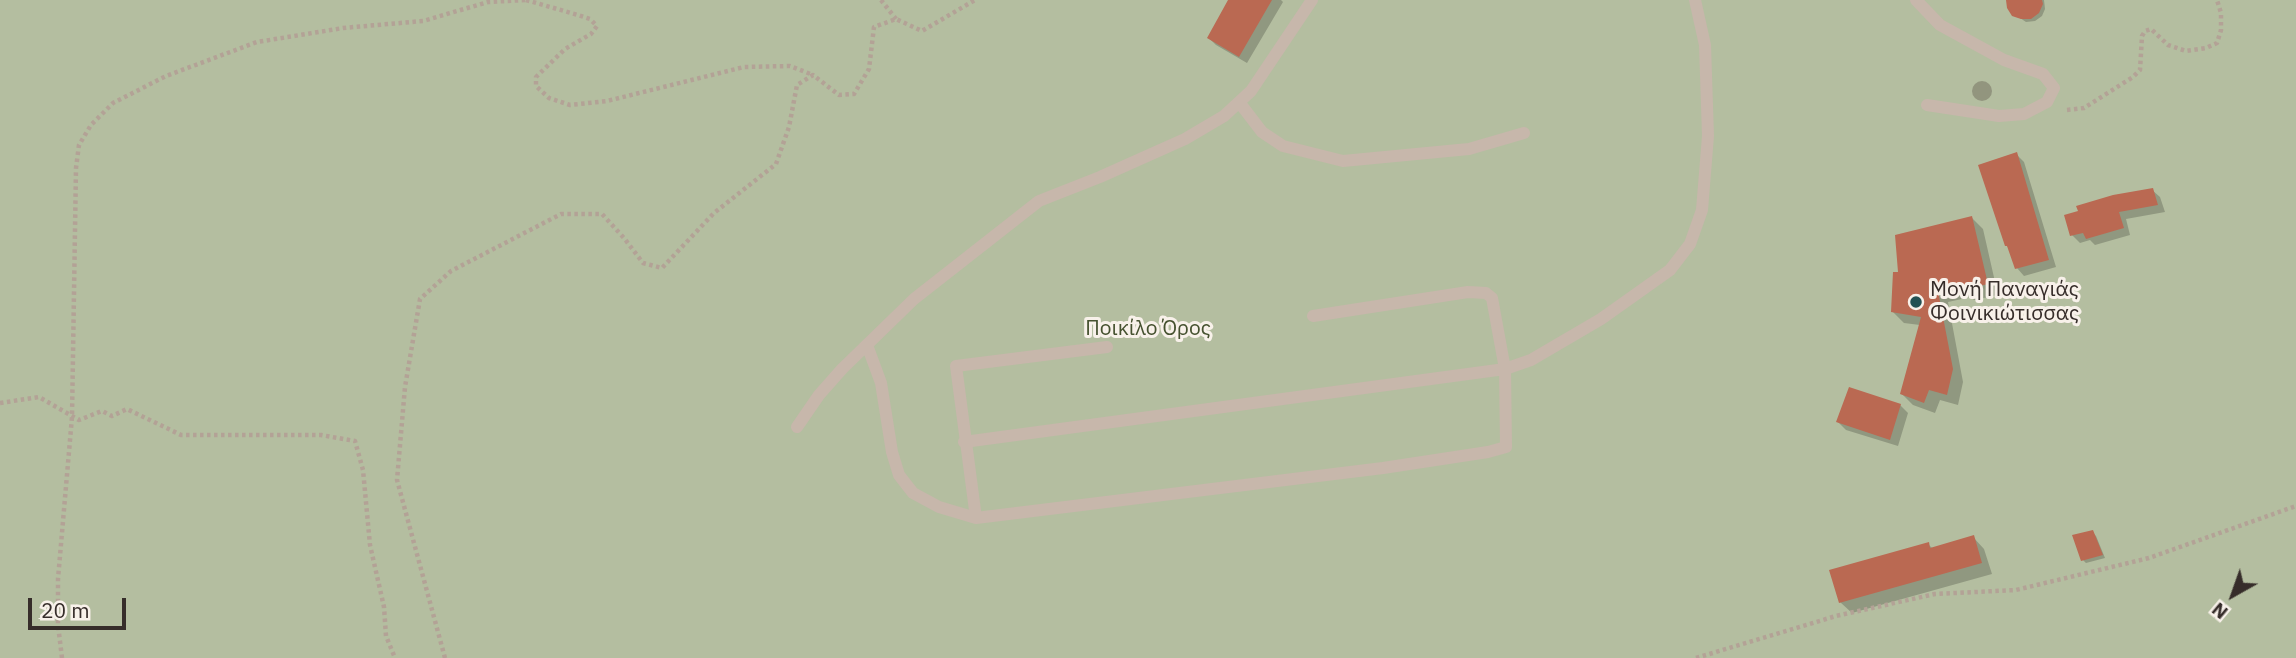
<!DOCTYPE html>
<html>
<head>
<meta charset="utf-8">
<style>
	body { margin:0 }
	#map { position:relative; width:2296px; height:658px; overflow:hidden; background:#f0e7de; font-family:"IBM Plex Sans",sans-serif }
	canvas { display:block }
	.north { position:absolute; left:2198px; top:560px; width:70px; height:70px; -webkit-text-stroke:5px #f8f1ea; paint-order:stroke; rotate:220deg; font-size:19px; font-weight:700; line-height:28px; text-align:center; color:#362d2a }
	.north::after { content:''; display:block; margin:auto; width:24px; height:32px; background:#362d2a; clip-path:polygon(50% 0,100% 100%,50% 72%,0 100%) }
	.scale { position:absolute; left:28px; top:598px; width:98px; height:32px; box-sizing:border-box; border:4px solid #362d2a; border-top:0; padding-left:9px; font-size:21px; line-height:24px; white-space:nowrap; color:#362d2a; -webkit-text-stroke:5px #f8f1ea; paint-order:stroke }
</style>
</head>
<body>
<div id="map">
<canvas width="2296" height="658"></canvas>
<div class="north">N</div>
<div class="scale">20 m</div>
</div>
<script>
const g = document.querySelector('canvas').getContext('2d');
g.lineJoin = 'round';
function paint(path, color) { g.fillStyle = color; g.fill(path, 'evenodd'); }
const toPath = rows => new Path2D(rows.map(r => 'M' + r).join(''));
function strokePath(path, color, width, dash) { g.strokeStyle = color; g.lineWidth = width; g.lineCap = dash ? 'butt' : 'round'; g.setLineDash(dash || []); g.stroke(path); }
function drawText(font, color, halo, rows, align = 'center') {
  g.font = font + ' "IBM Plex Sans",sans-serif'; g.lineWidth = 6; g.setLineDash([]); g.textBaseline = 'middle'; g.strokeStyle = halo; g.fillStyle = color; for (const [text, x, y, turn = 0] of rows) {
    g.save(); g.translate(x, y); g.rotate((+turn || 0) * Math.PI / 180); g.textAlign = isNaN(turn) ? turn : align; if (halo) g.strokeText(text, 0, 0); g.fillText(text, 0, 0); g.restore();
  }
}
paint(toPath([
	[0,0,2296,0,2296,658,0,658]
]), '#b4bea0');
paint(toPath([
	[1230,0,1281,0,1283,2,1247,63,1216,45,1209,38],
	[2007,0,2044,0,2045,9,2042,16,2035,21,2026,22,2014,14],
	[2016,154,2024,162,2056,267,2024,276,2017,268,2010,249,2006,245],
	[2152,190,2160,197,2165,212,2126,219,2130,235,2095,245,2090,240,2080,243,2072,235],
	[1972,218,1983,229,1998,295,1974,300,1971,297,1948,302,1963,382,1958,405,1940,400,1935,413,1913,405,1902,394,1920,325,1904,323,1893,312,1899,273],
	[1900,405,1908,413,1898,446,1846,430,1838,422],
	[2092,532,2096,536,2105,558,2086,563,2083,560],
	[1973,537,1984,549,1992,574,1852,613,1840,602,1928,544,1933,549]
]), '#0003');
paint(toPath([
	[1228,0,1272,0,1239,57,1207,38],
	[2006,0,2042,0,2043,4,2039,13,2031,19,2021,19,2012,16,2007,8],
	[2017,152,2049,260,2015,269,2007,246,2005,246,1978,165],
	[2153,188,2158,205,2119,212,2124,228,2086,239,2083,233,2070,236,2064,215,2078,211,2076,206,2113,195],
	[1972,216,1988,284,1962,290,1961,286,1938,291,1953,369,1947,395,1929,390,1924,403,1900,394,1921,317,1891,312,1893,272,1898,272,1895,235],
	[1849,387,1901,404,1890,440,1836,422],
	[2093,530,2103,555,2081,561,2072,535],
	[1974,535,1982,563,1839,603,1829,570,1929,542,1930,548]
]), '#ba6952');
strokePath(toPath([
	[526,0,578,15,590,19,597,26,591,34,565,49,536,77,536,86,549,98,570,105,607,101,744,67,790,66,813,75],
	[881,0,896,19],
	[2067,110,2084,108,2133,77,2140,70,2142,36,2145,31,2151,29,2168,45,2186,51,2206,48,2217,43,2221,30,2221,13,2217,0],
	[0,403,39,397,79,420,102,411,112,416,127,409,181,435,321,435,355,441,363,470,370,545,384,607,386,636,395,658],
	[62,658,58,625,58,579,72,417,76,168,79,145,91,125,113,103,166,76,257,42,343,28,423,21,488,2,526,0],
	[445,658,397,480,405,387,420,299,451,271,561,214,602,214,624,238,643,263,662,268,714,213,776,164,789,127,797,85,813,75,839,95,854,94,869,69,874,27,896,19,922,31,975,0],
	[1696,658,1836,616,1935,594,2016,590,2149,558,2296,506]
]), '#b3a296', 4.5, [3.5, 3.5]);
strokePath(toPath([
	[1916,0,1940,25,2004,60,2043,74,2054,88,2047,102,2024,114,1999,116,1927,105],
	[1239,102,1262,132,1283,146,1343,161,1469,149,1524,133],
	[867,345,881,383,892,452,899,475,913,493,939,507,976,518,1383,468,1488,452,1506,447,1505,369,1492,298,1486,293,1468,292,1313,316],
	[797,427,819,395,842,369,914,299,1039,201,1100,177,1185,139,1224,116,1251,91,1312,0],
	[964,442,1505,369,1531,360,1601,319,1670,270,1690,244,1702,210,1708,136,1705,45,1695,0],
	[976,518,956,366,1107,347]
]), '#c7b7ab', 12);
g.fillStyle = '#92957e';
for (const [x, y] of [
	[1982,91]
]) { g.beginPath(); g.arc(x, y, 10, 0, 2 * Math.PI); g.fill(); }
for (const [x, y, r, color] of [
	[1916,302,7,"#235153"]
]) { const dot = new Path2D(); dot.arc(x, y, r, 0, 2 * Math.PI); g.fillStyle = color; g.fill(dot); strokePath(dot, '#f8f1ea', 2.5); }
drawText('21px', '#362d2a', '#f8f1ea', [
	["Μονή Παναγιάς",1930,290],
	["Φοινικιώτισσας",1930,314]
], 'left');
drawText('21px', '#465230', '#f8f1ea', [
	["Ποικίλο Όρος",1148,329]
]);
</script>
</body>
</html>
